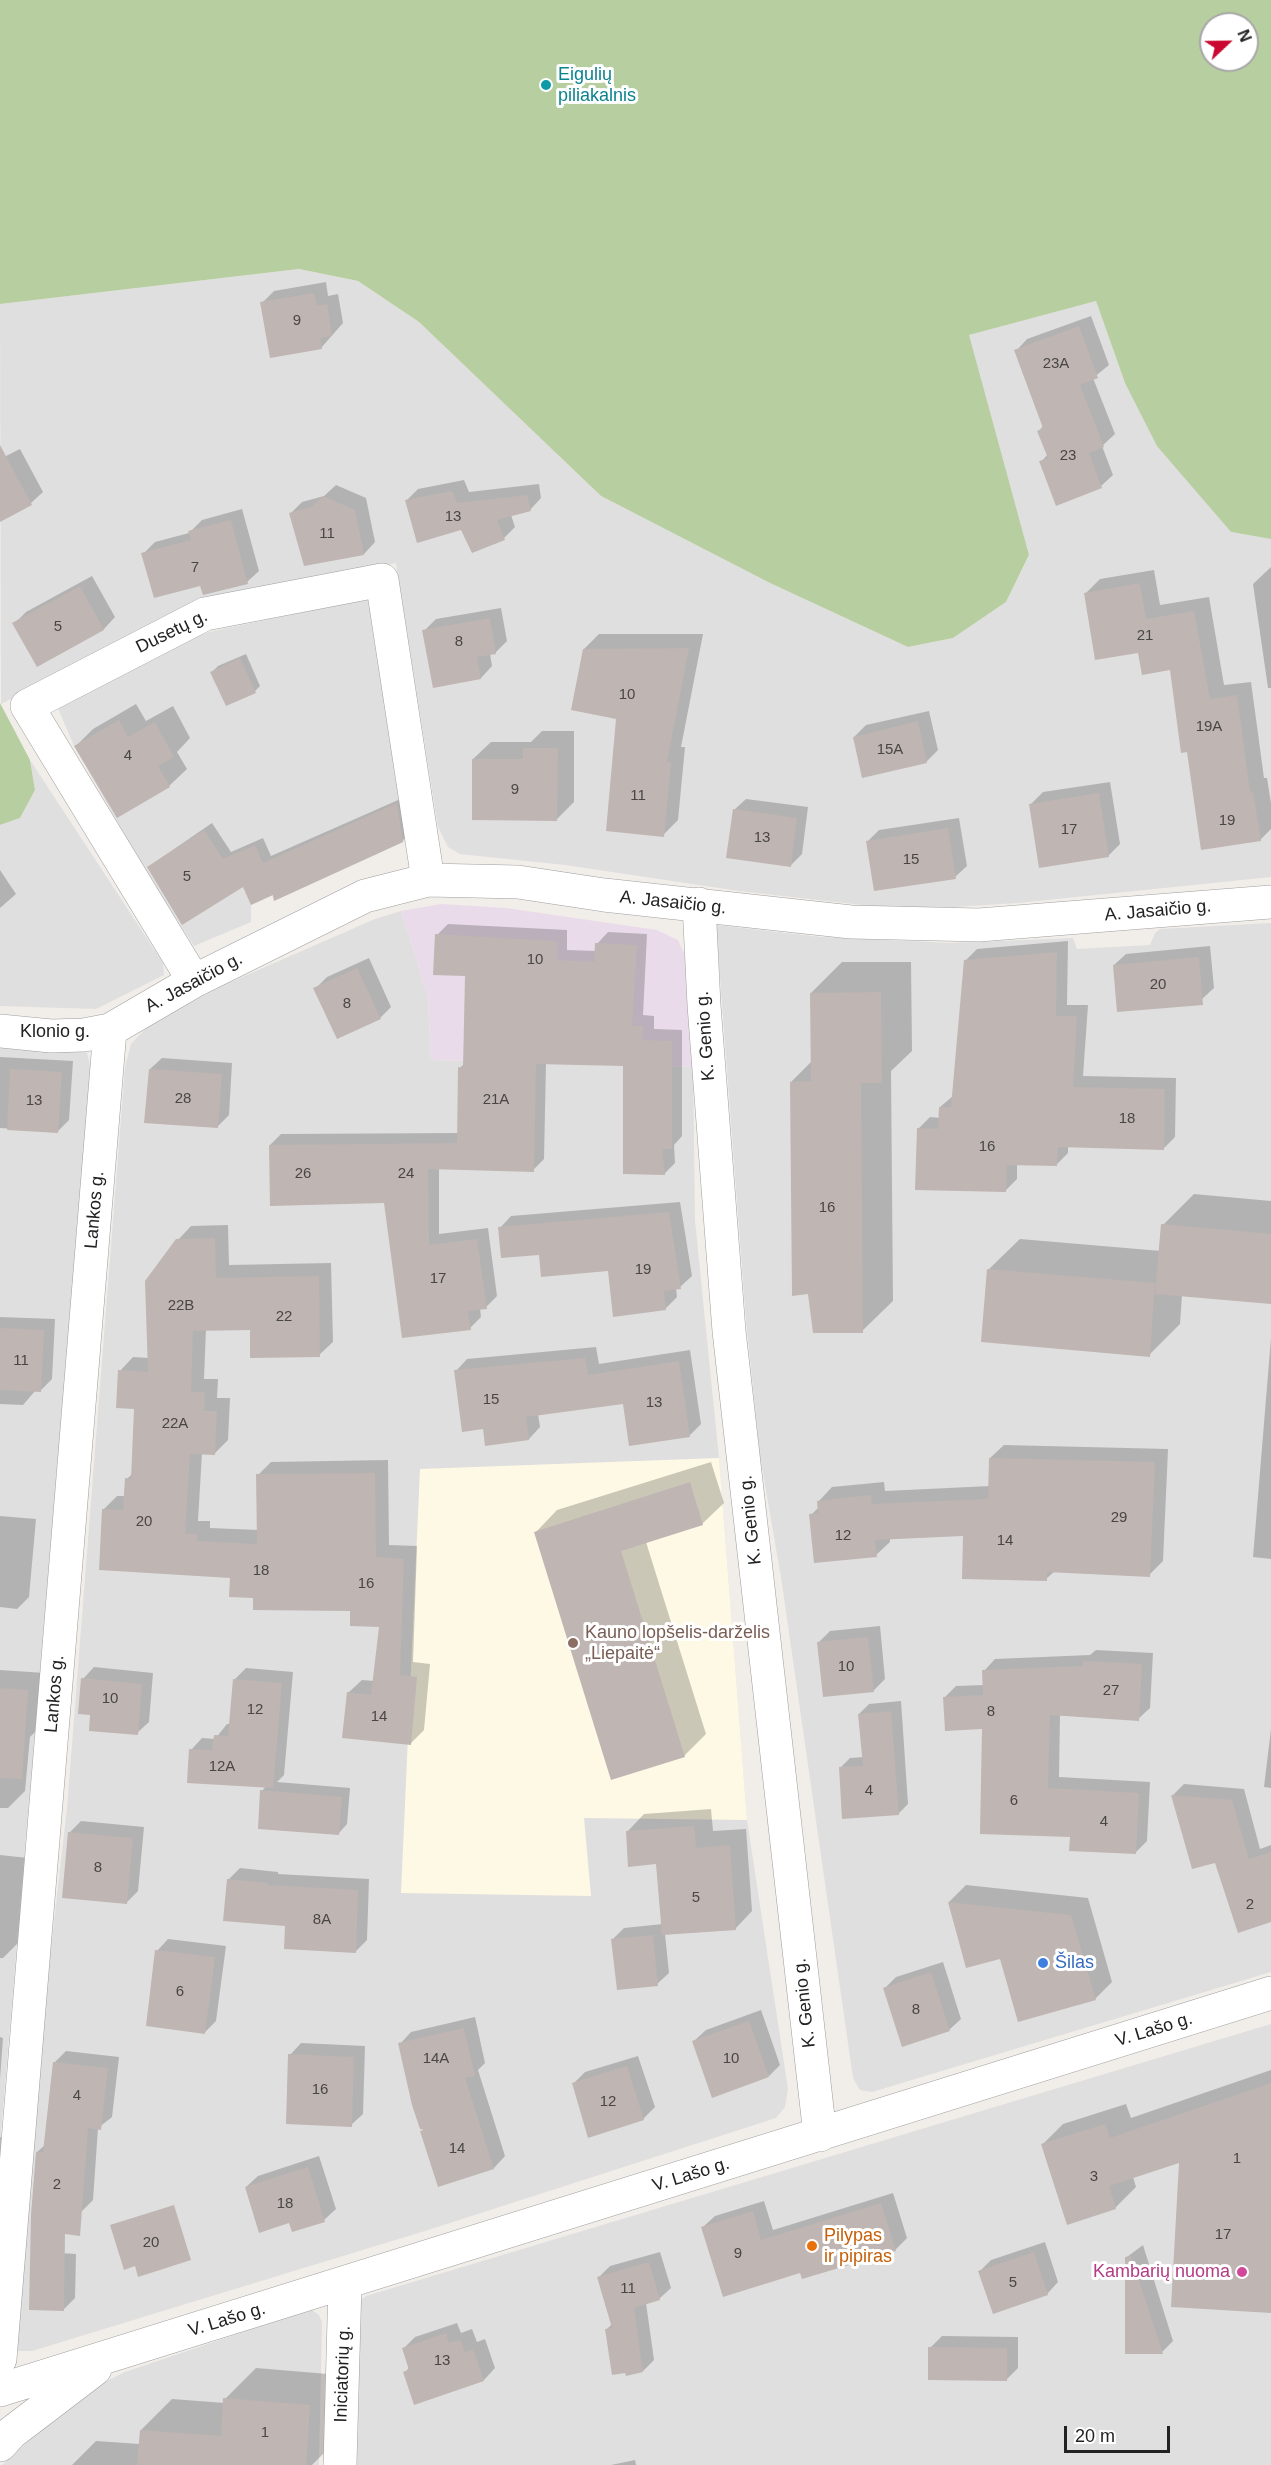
<!DOCTYPE html>
<html>
<head>
<meta charset="utf-8">
<style>
	body { margin:0 }
	#map { position:relative; width:1271px; height:2465px; overflow:hidden; background:#f1ede9; font-family:Arial,sans-serif }
	canvas { display:block }
	.north { position:absolute; left:1199px; top:12px; width:60px; height:60px; box-sizing:border-box; background:#fff; border:2px solid #a7a7a7; border-radius:50%; rotate:68deg; font-size:16px; font-weight:700; line-height:24px; text-align:center; color:#222 }
	.north::after { content:''; display:block; margin:auto; width:21px; height:27px; background:#cb0830; clip-path:polygon(50% 0,100% 100%,50% 72%,0 100%) }
	.scale { position:absolute; left:1064px; top:2426px; width:106px; height:27px; box-sizing:border-box; border:3px solid #222; border-top:0; padding-left:8px; font-size:18px; line-height:21px; white-space:nowrap; color:#222; -webkit-text-stroke:4px #fff; paint-order:stroke }
</style>
</head>
<body>
<div id="map">
<canvas width="1271" height="2465"></canvas>
<div class="north">N</div>
<div class="scale">20 m</div>
</div>
<script>
const g = document.querySelector('canvas').getContext('2d');
g.lineJoin = 'round';
function paint(path, color) { g.fillStyle = color; g.fill(path, 'evenodd'); }
const toPath = rows => new Path2D(rows.map(r => 'M' + r).join(''));
function strokePath(path, color, width, dash) { g.strokeStyle = color; g.lineWidth = width; g.lineCap = dash ? 'butt' : 'round'; g.setLineDash(dash || []); g.stroke(path); }
function drawText(font, color, halo, rows, align = 'center') {
  g.font = font + ' Arial,sans-serif'; g.lineWidth = 6; g.setLineDash([]); g.textBaseline = 'middle'; g.strokeStyle = halo; g.fillStyle = color; for (const [text, x, y, turn = 0] of rows) {
    g.save(); g.translate(x, y); g.rotate((+turn || 0) * Math.PI / 180); g.textAlign = isNaN(turn) ? turn : align; if (halo) g.strokeText(text, 0, 0); g.fillText(text, 0, 0); g.restore();
  }
}
paint(toPath([
	[299,269,358,281,419,322,601,496,770,583,908,647,953,638,1006,602,1029,556,968,335,1096,301,1125,383,1231,532,1271,539,1271,877,1018,903,906,910,739,891,565,865,460,854,448,847,438,827,396,563,185,611,1,704,0,304],
	[366,599,374,602,408,840,274,901,272,895,251,905,251,922,194,946,144,869,74,746,57,706,177,642,213,631],
	[30,760,163,963,164,975,96,1009,0,1006,0,825,20,818,35,790],
	[401,911,428,997,431,1060,693,1067,695,1221,719,1458,747,1820,788,2089,785,2107,776,2118,428,2230,32,2351,18,2351,12,2346,28,2148,67,1808,125,1067,131,1044,150,1024,224,985,375,919],
	[1271,923,1271,1972,872,2092,860,2090,853,2078,781,1577,760,1456,746,1320,716,925,821,937,953,943,1073,938,1077,949,1150,945,1155,933,1160,929],
	[0,1045,81,1046,87,1053,91,1069,0,2144],
	[1271,2024,1271,2465,357,2465,358,2312,359,2302,366,2296],
	[311,2309,319,2315,322,2322,319,2465,2,2465,80,2394,125,2372]
]), '#e0dfdf');
paint(toPath([
	[441,904,506,908,657,930,678,940,687,960,693,1067,431,1060,428,997,401,911]
]), '#eadbea');
paint(toPath([
	[719,1458,747,1820,584,1818,591,1896,401,1893,420,1469]
]), '#fef9e5');
paint(toPath([
	[0,0,1271,0,1271,539,1231,532,1157,446,1125,383,1096,301,969,335,1029,555,1006,602,953,638,908,647,770,583,601,496,419,322,358,281,299,269,0,304],
	[1211,24,1247,24,1247,60,1211,60],
	[0,703,30,760,35,790,20,818,0,825]
]), '#b7cfa0');
paint(toPath([
	[326,282,328,296,338,294,343,323,321,348,262,303,274,291],
	[1091,316,1109,365,1093,378,1115,434,1102,446,1113,475,1101,486,1057,504,1041,462,1048,454,1039,431,1044,425,1016,351,1027,339],
	[20,449,43,492,31,503,0,520,0,459],
	[464,480,469,492,539,484,541,498,530,510,511,515,515,527,504,538,462,528,407,500,418,489],
	[336,485,366,498,375,542,364,554,290,514,302,502,324,496],
	[242,509,259,571,247,582,201,584,143,554,155,542,189,533,202,520],
	[1271,567,1271,688,1268,688,1253,584],
	[1154,570,1160,605,1209,597,1224,685,1251,682,1264,778,1267,778,1271,803,1271,829,1260,840,1188,751,1172,668,1139,651,1086,593,1100,579],
	[92,576,115,617,104,629,37,665,14,624,26,612],
	[501,608,507,641,495,653,490,654,492,666,481,678,424,631,436,619],
	[599,634,703,634,681,747,685,747,678,820,663,835,618,717,584,649],
	[246,654,260,686,255,691,212,672,218,666],
	[136,704,146,721,173,706,190,738,177,752,187,769,169,786,117,816,76,746,93,729],
	[929,711,938,750,927,761,863,776,854,737,866,725],
	[542,731,574,731,574,802,557,819,473,759,491,742,531,742],
	[1110,782,1120,844,1108,856,1031,804,1043,792],
	[405,797,410,833,402,841,274,893,244,884,148,867,212,823,231,852,263,838,271,856],
	[746,799,808,807,802,854,791,865,734,810],
	[959,818,967,866,955,877,868,841,879,830],
	[0,870,16,894,0,908],
	[448,924,567,930,567,950,596,951,597,944,608,932,647,934,643,1015,654,1016,654,1029,682,1030,682,1136,674,1145,675,1163,664,1174,625,1065,546,1063,544,1159,533,1170,439,1168,439,1234,488,1228,497,1296,486,1307,480,1308,481,1317,470,1328,385,1202,270,1145,281,1134,459,1133,460,1068,464,1064,466,975,437,935],
	[1068,941,1067,1005,1088,1005,1083,1076,1176,1078,1175,1137,1163,1149,1068,1146,1068,1153,1056,1165,1017,1164,1017,1179,1006,1190,918,1129,930,1117,940,1118,940,1107,953,1096,965,961,977,949],
	[1210,946,1214,988,1202,999,1114,965,1126,954],
	[369,958,391,1007,380,1018,315,989,327,977],
	[842,962,911,962,912,1051,891,1071,893,1301,862,1331,791,1082,812,1061,811,993],
	[0,1057,73,1061,69,1120,57,1132,0,1128],
	[162,1058,232,1063,229,1115,217,1127,150,1069],
	[1194,1194,1271,1201,1271,1303,1182,1295,1180,1324,1149,1355,989,1269,1020,1239,1161,1251,1163,1225],
	[680,1202,692,1276,680,1287,676,1288,677,1297,665,1309,609,1269,541,1253,500,1228,511,1216],
	[228,1225,229,1265,331,1263,333,1342,319,1355,251,1328,206,1329,204,1379,218,1379,217,1398,230,1398,228,1440,215,1453,202,1453,198,1521,210,1521,210,1528,259,1530,258,1475,271,1462,388,1460,389,1545,417,1546,413,1662,430,1664,424,1730,410,1744,348,1693,362,1680,374,1681,381,1625,352,1610,255,1597,232,1577,104,1509,117,1496,126,1496,127,1479,133,1473,135,1407,120,1371,133,1357,149,1358,178,1240,191,1226],
	[0,1317,55,1319,52,1379,40,1391,35,1391,23,1405,0,1404],
	[1271,1338,1271,1559,1253,1557],
	[596,1347,599,1364,690,1350,701,1424,690,1435,630,1444,624,1403,538,1414,540,1427,529,1439,484,1427,456,1371,467,1359],
	[1004,1445,1168,1449,1163,1561,1149,1575,1055,1571,1046,1579,964,1535,890,1538,890,1542,876,1555,811,1515,819,1507,819,1501,832,1487,884,1482,885,1491,990,1486,990,1458],
	[711,1462,724,1503,702,1524,646,1542,706,1734,684,1756,536,1532,557,1510],
	[0,1516,36,1519,29,1597,17,1609,0,1607],
	[880,1626,885,1679,873,1691,819,1642,830,1631],
	[1096,1650,1153,1653,1150,1708,1138,1719,1060,1715,1059,1777,1150,1782,1147,1841,1135,1853,1071,1835,984,1727,945,1697,956,1686,984,1685,984,1671,995,1659,1090,1655],
	[94,1667,153,1673,149,1722,137,1733,83,1679],
	[246,1668,293,1672,284,1775,277,1782,350,1788,347,1824,338,1834,262,1791,266,1786,191,1750,202,1738,215,1739,227,1724,231,1724,234,1680],
	[0,1670,45,1673,41,1726,30,1737,25,1791,8,1808,0,1808],
	[901,1701,908,1804,898,1814,840,1768,850,1758,864,1757,859,1714,869,1704],
	[1271,1729,1271,1788,1264,1787],
	[1184,1784,1244,1789,1260,1849,1271,1845,1271,1921,1216,1861,1173,1795],
	[711,1809,713,1831,746,1829,752,1911,735,1929,665,1934,669,1973,657,1984,612,1940,624,1928,663,1924,658,1863,627,1832,644,1814],
	[81,1821,144,1827,138,1891,127,1902,70,1832],
	[0,1855,28,1858,20,1941,3,1958,0,1958],
	[240,1868,278,1872,278,1874,369,1879,367,1940,356,1951,287,1925,228,1880],
	[966,1885,1088,1898,1112,1982,1095,1999,1001,1957,949,1902],
	[168,1939,226,1946,216,2021,205,2032,157,1951],
	[943,1962,961,2019,949,2030,884,1989,896,1977],
	[761,2010,780,2065,769,2076,694,2041,706,2030],
	[475,2017,485,2063,478,2070,505,2156,494,2168,422,2131,425,2128,400,2044,411,2032],
	[0,2037,3,2038,0,2079],
	[301,2043,365,2046,363,2114,351,2125,290,2055],
	[66,2051,119,2057,112,2117,98,2128,93,2200,81,2212,37,2152,45,2145,55,2062],
	[638,2056,655,2107,643,2119,573,2084,585,2072],
	[1271,2070,1271,2311,1181,2161,1133,2177,1136,2187,1115,2208,1042,2145,1063,2124,1126,2104,1131,2118],
	[0,2137,9,2138,0,2198],
	[319,2156,336,2209,324,2220,290,2221,246,2187,258,2176],
	[893,2193,907,2238,895,2250,801,2271,703,2227,715,2216,764,2201,773,2230],
	[1045,2242,1058,2282,1047,2294,980,2271,991,2260],
	[1143,2245,1173,2341,1162,2352,1127,2257],
	[43,2252,76,2254,75,2298,64,2309],
	[660,2252,671,2288,659,2299,646,2303,654,2360,643,2371,607,2329,612,2324,599,2277,610,2266],
	[457,2323,461,2333,472,2329,477,2342,485,2339,495,2368,484,2380,405,2372,410,2367,403,2349,415,2337],
	[942,2336,1018,2337,1018,2368,1007,2379,930,2348],
	[256,2368,340,2375,336,2441,312,2465,72,2465,96,2441,140,2444,141,2430,172,2399,225,2403,225,2399],
	[635,2460,636,2465,611,2465]
]), '#0003');
paint(toPath([
	[314,293,317,306,327,304,332,336,320,338,322,349,270,358,260,302],
	[1079,326,1098,378,1080,385,1104,447,1089,453,1102,488,1056,506,1039,461,1048,458,1037,431,1043,428,1014,350],
	[0,445,32,505,0,522],
	[452,491,457,503,527,495,531,511,497,520,505,540,472,553,461,530,417,543,405,500],
	[323,496,355,510,364,555,304,566,289,513,311,507],
	[231,520,248,584,203,595,200,586,154,598,141,553,191,540,188,531],
	[1140,583,1146,619,1194,611,1210,699,1237,695,1250,792,1253,791,1261,841,1201,850,1187,752,1181,753,1170,670,1142,675,1138,653,1095,660,1084,593],
	[80,586,104,630,37,667,12,623],
	[490,618,496,654,477,657,481,679,433,688,422,630],
	[689,648,667,762,671,762,664,837,606,831,616,719,571,710,583,649],
	[240,658,256,693,226,706,210,672],
	[119,720,128,737,155,722,174,757,158,766,170,787,117,818,74,746],
	[918,721,927,763,862,778,853,737],
	[523,748,558,748,557,821,472,820,472,759,523,759],
	[1099,793,1109,857,1039,868,1029,804],
	[397,803,403,842,274,901,273,895,251,905,243,887,182,925,147,867,204,830,223,859,255,845,263,863],
	[733,809,797,818,791,867,726,858],
	[948,828,956,879,874,891,866,841],
	[435,934,557,941,557,960,594,962,595,943,637,945,632,1026,643,1026,643,1040,672,1041,672,1149,662,1149,665,1175,623,1174,623,1066,536,1064,534,1172,428,1169,429,1245,477,1239,487,1309,468,1311,471,1330,402,1338,384,1203,270,1206,269,1145,457,1143,458,1067,463,1068,465,976,433,975],
	[1057,952,1056,1016,1077,1016,1073,1087,1165,1089,1164,1150,1058,1147,1057,1166,1007,1165,1006,1192,915,1190,917,1128,938,1129,939,1107,951,1107,964,960],
	[1199,957,1203,1005,1117,1012,1113,965],
	[357,968,381,1019,337,1039,313,988],
	[881,992,882,1083,861,1083,863,1333,813,1333,808,1294,792,1296,790,1082,811,1081,810,993],
	[10,1069,62,1072,58,1133,7,1130],
	[149,1069,222,1074,218,1128,144,1123],
	[669,1212,681,1289,664,1291,666,1310,613,1317,608,1271,541,1277,539,1255,501,1258,498,1227],
	[1161,1224,1271,1234,1271,1304,1155,1294],
	[215,1238,216,1278,319,1276,320,1357,250,1358,250,1330,193,1331,191,1392,205,1392,204,1411,217,1411,215,1455,190,1454,185,1534,197,1534,197,1541,257,1544,256,1474,375,1473,376,1557,404,1559,400,1675,417,1677,411,1745,342,1738,347,1692,371,1695,379,1627,350,1626,350,1611,253,1610,253,1598,229,1597,230,1578,99,1570,102,1509,123,1510,125,1478,131,1479,134,1409,116,1408,118,1370,148,1372,145,1281,176,1239],
	[987,1269,1155,1283,1150,1357,981,1342],
	[0,1328,44,1330,41,1392,0,1390],
	[585,1358,588,1375,679,1361,690,1437,629,1446,623,1404,526,1417,529,1440,485,1446,483,1429,462,1432,454,1370],
	[989,1458,1155,1462,1150,1577,1047,1572,1047,1581,962,1579,963,1536,875,1540,877,1557,814,1563,809,1514,818,1513,817,1501,871,1495,872,1504,988,1499],
	[690,1482,703,1525,621,1551,685,1757,611,1780,534,1532],
	[868,1637,874,1692,823,1697,817,1642],
	[1083,1661,1142,1664,1139,1721,1050,1715,1048,1788,1139,1793,1136,1854,1069,1851,1070,1837,980,1834,982,1729,945,1731,943,1697,983,1695,982,1670,1083,1666],
	[81,1678,142,1684,138,1735,89,1731,90,1715,78,1714],
	[233,1679,282,1683,273,1788,187,1783,189,1749,212,1750,214,1735,228,1736],
	[0,1688,28,1690,22,1779,0,1778],
	[891,1711,899,1815,842,1819,839,1767,863,1766,858,1714],
	[260,1790,342,1797,339,1835,258,1829],
	[1171,1795,1232,1800,1249,1859,1271,1852,1271,1922,1238,1933,1215,1863,1192,1869],
	[694,1826,696,1848,730,1845,736,1930,662,1935,656,1864,628,1867,626,1831],
	[68,1832,133,1838,127,1904,62,1898],
	[227,1879,268,1883,267,1885,358,1890,356,1953,284,1949,285,1926,223,1921],
	[948,1902,1071,1915,1096,2000,1018,2022,1000,1959,966,1968],
	[653,1935,658,1986,617,1990,611,1939],
	[155,1950,215,1957,205,2034,146,2026],
	[931,1972,950,2031,902,2047,883,1988],
	[749,2021,769,2077,712,2098,692,2041],
	[464,2028,475,2076,465,2078,494,2169,438,2187,420,2131,425,2130,420,2129,412,2105,398,2043],
	[288,2054,354,2057,352,2127,286,2124],
	[53,2062,108,2068,101,2130,88,2128,80,2236,65,2234,64,2311,29,2310,31,2215,36,2152,43,2152],
	[627,2066,644,2120,588,2138,572,2083],
	[1271,2083,1271,2313,1171,2307,1179,2163,1109,2186,1116,2209,1067,2225,1041,2144,1105,2124,1110,2138],
	[308,2167,325,2222,292,2232,289,2223,259,2233,245,2187],
	[881,2203,896,2251,802,2279,800,2273,723,2297,701,2227,753,2211,761,2240],
	[174,2205,191,2260,138,2277,135,2266,124,2270,110,2225],
	[1034,2252,1048,2295,993,2314,978,2271],
	[1131,2256,1163,2354,1125,2354,1125,2257],
	[649,2262,660,2300,634,2308,643,2372,626,2376,625,2373,612,2375,605,2329,612,2328,597,2277],
	[446,2333,449,2343,460,2340,465,2352,473,2349,484,2381,414,2405,403,2372,409,2370,402,2348],
	[928,2347,1007,2348,1007,2381,928,2380],
	[223,2398,310,2405,306,2465,137,2465,140,2430,221,2436]
]), '#bfb5b2');
const street = toPath([
	[699,904,704,1005,729,1331,820,2135],
	[194,981,27,706,205,614,382,580,428,880],
	[0,1031,51,1036,84,1035,110,1030,194,981,365,896,428,880,518,882,604,895,851,922,979,925,1271,902],
	[0,2359,110,1030],
	[0,2390,1271,1993],
	[0,2445,11,2433,95,2369],
	[340,2465,345,2283]
]);
strokePath(street, '#9f9f9f', 34);
strokePath(street, '#fff', 33);
for (const [x, y, r, color] of [
	[546,85,6,"#0f9aa8"],
	[573,1643,6,"#8d6e63"],
	[1043,1963,6,"#3f7fe0"],
	[812,2246,6,"#e8710a"],
	[1242,2272,6,"#d1479c"]
]) { const dot = new Path2D(); dot.arc(x, y, r, 0, 2 * Math.PI); g.fillStyle = color; g.fill(dot); strokePath(dot, '#fff', 2); }
drawText('15px', '#494746', null, [
	["9",297,321],
	["23A",1056,364],
	["23",1068,456],
	["13",453,517],
	["11",327,534],
	["7",195,568],
	["5",58,627],
	["21",1145,636],
	["8",459,642],
	["10",627,695],
	["19A",1209,727],
	["15A",890,750],
	["4",128,756],
	["9",515,790],
	["11",638,796],
	["19",1227,821],
	["17",1069,830],
	["13",762,838],
	["15",911,860],
	["5",187,877],
	["10",535,960],
	["20",1158,985],
	["8",347,1004],
	["28",183,1099],
	["21A",496,1100],
	["13",34,1101],
	["18",1127,1119],
	["16",987,1147],
	["26",303,1174],
	["24",406,1174],
	["16",827,1208],
	["19",643,1270],
	["17",438,1279],
	["22B",181,1306],
	["22",284,1317],
	["11",21,1361],
	["15",491,1400],
	["13",654,1403],
	["22A",175,1424],
	["29",1119,1518],
	["20",144,1522],
	["12",843,1536],
	["14",1005,1541],
	["18",261,1571],
	["16",366,1584],
	["10",846,1667],
	["27",1111,1691],
	["10",110,1699],
	["12",255,1710],
	["8",991,1712],
	["14",379,1717],
	["12A",222,1767],
	["4",869,1791],
	["6",1014,1801],
	["4",1104,1822],
	["8",98,1868],
	["5",696,1898],
	["2",1250,1905],
	["8A",322,1920],
	["6",180,1992],
	["8",916,2010],
	["14A",436,2059],
	["10",731,2059],
	["16",320,2090],
	["4",77,2096],
	["12",608,2102],
	["14",457,2149],
	["1",1237,2159],
	["3",1094,2177],
	["2",57,2185],
	["18",285,2204],
	["17",1223,2235],
	["20",151,2243],
	["9",738,2254],
	["5",1013,2283],
	["11",628,2289],
	["13",442,2361],
	["1",265,2433]
]);
drawText('18px', '#0d838f', '#fff', [
	["Eigulių",558,75],
	["piliakalnis",558,96]
], 'left');
drawText('18px', '#222', '#fff', [
	["Dusetų g.",172,632,-26],
	["A. Jasaičio g.",673,903,6],
	["A. Jasaičio g.",1158,911,-5],
	["A. Jasaičio g.",194,983,-28],
	["Klonio g.",55,1032],
	["K. Genio g.",706,1036,-94],
	["Lankos g.",95,1210,-85],
	["K. Genio g.",751,1520,-96],
	["Lankos g.",55,1694,-85],
	["K. Genio g.",805,2003,-96],
	["V. Lašo g.",1154,2030,-17],
	["V. Lašo g.",691,2175,-17],
	["V. Lašo g.",227,2320,-17],
	["Iniciatorių g.",343,2374,-88]
]);
drawText('18px', '#785e54', '#fff', [
	["Kauno lopšelis-darželis",585,1633],
	["„Liepaitė“",585,1654]
], 'left');
drawText('18px', '#366cbe', '#fff', [
	["Šilas",1055,1963]
], 'left');
drawText('18px', '#c56008', '#fff', [
	["Pilypas",824,2236],
	["ir pipiras",824,2257]
], 'left');
drawText('18px', '#b23c85', '#fff', [
	["Kambarių nuoma",1230,2272]
], 'right');
</script>
</body>
</html>
